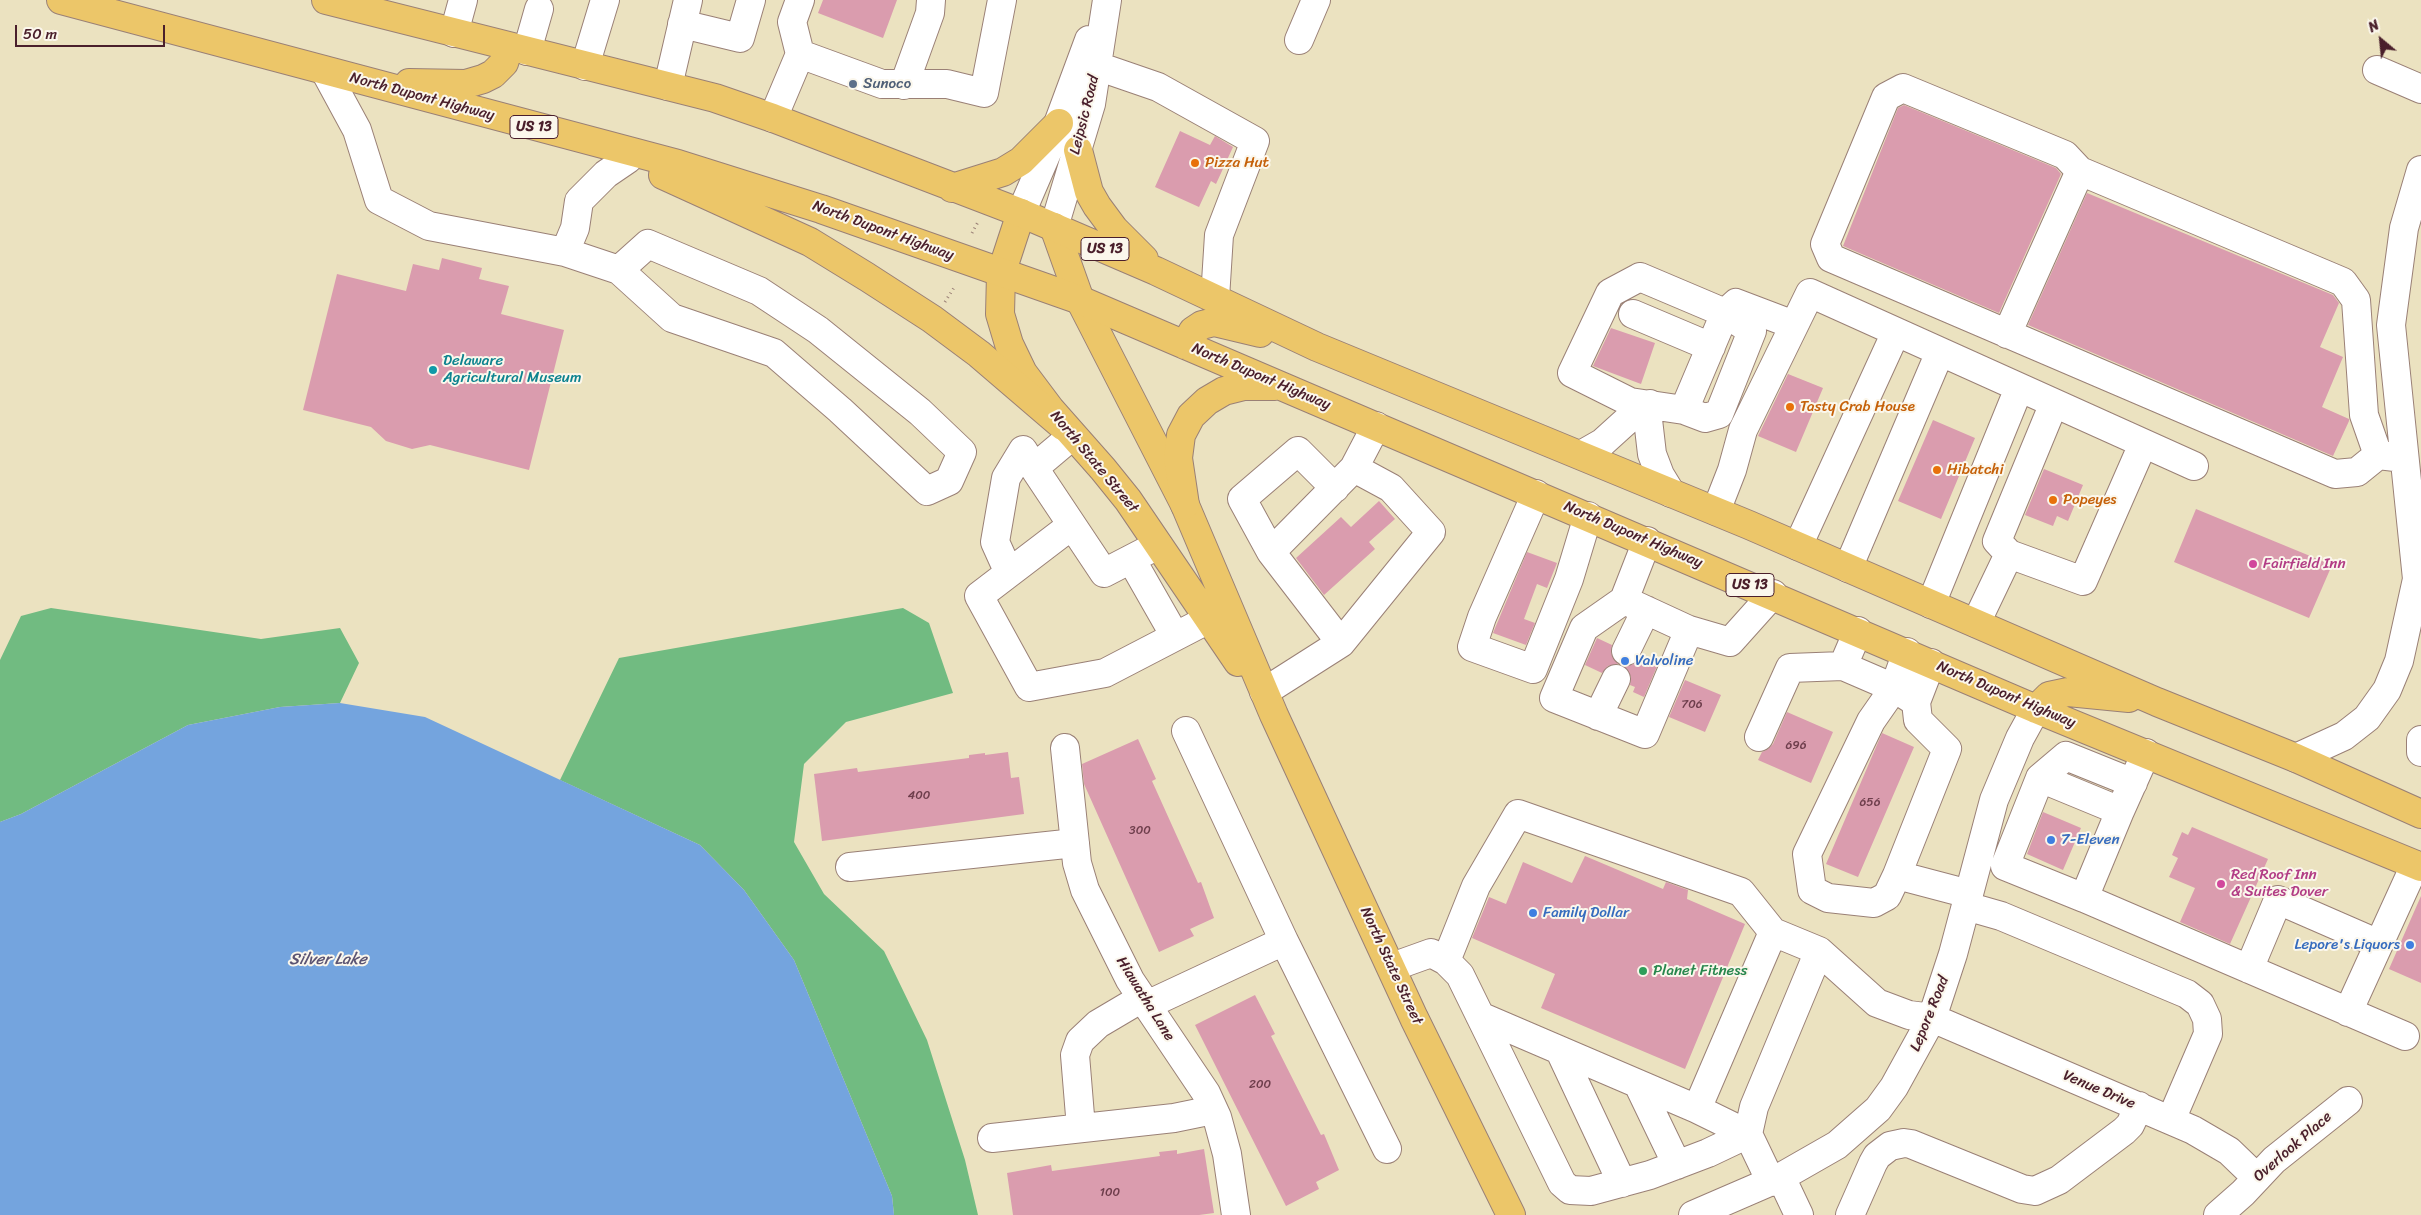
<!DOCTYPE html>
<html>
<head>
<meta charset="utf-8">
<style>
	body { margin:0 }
	#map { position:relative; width:2421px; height:1215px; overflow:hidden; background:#ebe2c0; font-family:Sriracha,sans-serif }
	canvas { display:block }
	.north { position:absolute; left:2356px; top:15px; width:50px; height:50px; -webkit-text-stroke:4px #fbf7ec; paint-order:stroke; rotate:332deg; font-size:14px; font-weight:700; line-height:20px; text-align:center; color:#4a1f2b }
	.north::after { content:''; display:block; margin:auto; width:18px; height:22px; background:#4a1f2b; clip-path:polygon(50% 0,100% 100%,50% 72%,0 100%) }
	.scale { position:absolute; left:15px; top:25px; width:150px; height:22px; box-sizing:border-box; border:2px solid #4a1f2b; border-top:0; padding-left:6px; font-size:15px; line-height:18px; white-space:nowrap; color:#4a1f2b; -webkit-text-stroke:4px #fbf7ec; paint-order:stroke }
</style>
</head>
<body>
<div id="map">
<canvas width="2421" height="1215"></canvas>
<div class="north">N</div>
<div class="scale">50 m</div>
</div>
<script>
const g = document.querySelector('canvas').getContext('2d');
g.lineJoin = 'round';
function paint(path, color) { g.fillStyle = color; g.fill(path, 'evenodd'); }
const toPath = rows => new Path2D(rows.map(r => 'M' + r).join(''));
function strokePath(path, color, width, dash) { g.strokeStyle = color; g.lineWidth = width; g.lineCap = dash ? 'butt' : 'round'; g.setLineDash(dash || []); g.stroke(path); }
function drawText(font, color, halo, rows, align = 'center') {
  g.font = font + ' Sriracha,sans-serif'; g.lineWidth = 4; g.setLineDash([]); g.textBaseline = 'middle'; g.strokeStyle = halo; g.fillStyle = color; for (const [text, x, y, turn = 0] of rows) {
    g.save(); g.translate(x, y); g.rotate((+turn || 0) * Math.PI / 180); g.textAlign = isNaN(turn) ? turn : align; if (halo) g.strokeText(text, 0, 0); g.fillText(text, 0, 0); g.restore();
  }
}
paint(toPath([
	[51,608,261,639,340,628,359,663,340,703,280,707,188,725,21,814,0,822,0,660,21,616],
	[903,608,929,623,953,693,846,722,804,764,794,842,824,894,884,951,927,1040,965,1160,978,1215,894,1215,892,1196,794,960,744,890,700,845,560,780,619,658]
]), '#71bb81');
paint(toPath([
	[340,703,425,717,700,845,744,890,794,960,892,1196,894,1215,0,1215,0,822,21,814,188,725,280,707]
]), '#74a4de');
paint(toPath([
	[823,0,897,0,883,38,818,13],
	[1904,105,2056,168,2061,174,1999,313,1843,246,1898,108],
	[1180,131,1210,145,1215,136,1233,147,1216,184,1211,181,1199,207,1155,187],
	[2087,193,2333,295,2339,303,2320,347,2343,357,2322,407,2349,419,2349,421,2333,456,2028,325],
	[442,258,482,268,479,279,509,286,501,314,564,330,529,470,430,445,412,449,386,441,371,427,303,410,337,274,406,291,413,264,439,270],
	[1611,328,1655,343,1641,384,1593,366],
	[1788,374,1823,388,1796,452,1758,436],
	[1933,420,1975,438,1941,519,1898,501],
	[2044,469,2083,485,2068,521,2057,516,2053,526,2025,515],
	[1379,501,1395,519,1369,542,1375,549,1324,595,1296,558,1341,517,1351,527],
	[2196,509,2332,565,2309,618,2174,562],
	[1527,552,1557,563,1547,588,1537,584,1524,619,1535,623,1526,645,1493,633],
	[1597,638,1612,645,1611,653,1618,664,1608,666,1602,673,1585,665],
	[1640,657,1658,664,1644,697,1633,692,1635,687,1630,685,1631,677,1624,666,1634,664],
	[1685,680,1721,695,1705,732,1669,717],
	[1787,712,1833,732,1811,783,1758,760,1762,752,1768,749,1773,744],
	[1882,733,1914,747,1858,877,1826,864],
	[1138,739,1156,779,1152,781,1198,883,1201,882,1214,918,1190,929,1194,936,1159,952,1084,784,1082,764],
	[1008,752,1011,778,1019,777,1024,814,822,841,814,774,857,768,858,772,969,758,969,755,985,753,985,755],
	[2043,812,2081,828,2063,870,2027,854],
	[2192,827,2268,859,2230,944,2180,922,2195,888,2169,877,2178,858,2172,855,2182,832,2188,835],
	[1585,856,1663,889,1666,882,1688,890,1687,899,1745,924,1685,1069,1541,1008,1555,974,1472,938,1489,897,1506,904,1523,862,1572,883],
	[2421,896,2421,983,2389,969],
	[1255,995,1275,1034,1271,1036,1321,1135,1324,1134,1339,1170,1316,1182,1319,1189,1286,1206,1195,1025],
	[1204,1149,1214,1213,1199,1215,1013,1215,1007,1173,1051,1165,1052,1171,1160,1156,1159,1152,1177,1150,1177,1154]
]), '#da9cae');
const minor = toPath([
	[682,24,740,38,751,0],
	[454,33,463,0],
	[1299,40,1316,0],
	[527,51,539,9],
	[800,54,792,22,800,0],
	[585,66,605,0],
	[1097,66,1158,87,1255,141,1219,235,1215,298],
	[2377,70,2421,89],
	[325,71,357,130,379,200,429,226,565,252,575,228,579,201,606,174,628,159],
	[904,85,930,13,931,0],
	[668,86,688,0],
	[773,118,800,54,882,84,947,84,984,93,1002,0],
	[1021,213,1049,148,1089,40],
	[1054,227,1091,104,1107,0],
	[565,252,619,270,672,318,774,353,840,410,927,491,949,481,962,452,920,412,818,330,759,291,648,244,619,270],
	[1640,277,1725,313,1684,410,1630,402,1572,373,1610,293,1640,277],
	[1633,314,1711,347],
	[2007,334,2080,171],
	[2054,403,1997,541,2009,554,2083,581,2143,444],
	[1650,404,1647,411,1652,454,1660,475,1671,493],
	[1684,410,1705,418,1719,414,1752,331,1725,313,1736,303,1794,325],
	[1581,455,1602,443,1634,414,1647,411],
	[2378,455,2357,472,2335,474,1831,258,1825,244,1886,97,1903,88,2065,155,2080,171,2343,282,2356,300,2364,415,2378,455,2404,458],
	[1536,494,1482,617,1472,647,1533,669,1569,579,1588,516],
	[1716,511,1732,470,1743,430,1810,293,2194,466],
	[1072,525,1034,468,1072,436],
	[1647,541,1624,600,1584,628,1554,698,1645,734,1689,630],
	[1158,545,1104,573,1072,525,979,596,1029,687,1105,673,1209,619],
	[1798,546,1896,332],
	[1271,552,1242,499,1298,451,1335,488],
	[1131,559,1175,636],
	[1848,568,1940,352],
	[1009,573,995,542,1006,478,1023,450,1034,468],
	[1624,600,1689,630,1730,642,1773,594],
	[1931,604,2019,388],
	[1976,623,2009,554],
	[1858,631,1843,666,1894,688,1916,702,1918,720,1947,749,1897,875],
	[1341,643,1271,552,1354,468,1376,426],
	[1626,651,1646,610],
	[1907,652,1894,688,1871,721,1807,854,1812,890,1828,898,1874,903,1887,896,1897,875,1969,894],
	[1264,692,1341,643,1431,532,1391,488,1354,468],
	[1916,702,1931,663],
	[1598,716,1616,679],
	[1759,737,1790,668,1843,666],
	[2421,740,2421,752],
	[1065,748,1077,863,1085,890,1130,980,1206,1093,1217,1117,1227,1154,1236,1215],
	[2296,758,2344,736,2367,718,2387,690,2399,661,2417,579,2391,325,2404,228,2421,170],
	[2040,778,2066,756,2133,783],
	[2120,811,2084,898,2005,866,2040,778,2120,811,2146,753],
	[850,867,1075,843],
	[2084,898,2405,1036],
	[1966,906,2001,916,2187,994,2200,1004,2207,1019,2208,1034,2171,1120],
	[1284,941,1387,1149],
	[1446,961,1476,886,1518,814,1741,892,1773,932,1819,951],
	[1392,967,1431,953,1446,961,1460,975,1562,1183,1570,1190,1591,1191,1650,1175,1708,1153,1748,1134],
	[2249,969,2278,900,2379,944],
	[1147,1005,1284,941,1186,731],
	[2348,1012,2415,865],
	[1480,1016,1697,1109],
	[1560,1051,1622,1183],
	[1638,1084,1677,1165],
	[1081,1128,1075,1055,1080,1041,1098,1024,1142,998],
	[1748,1134,1754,1107,1819,951,1877,1003,1909,1015,1932,1018,2193,1130,2229,1151,2257,1178],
	[992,1138,1174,1118,1213,1110],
	[1781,1177,1799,1215],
	[1771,1182,1748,1134,1697,1109,1773,932],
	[1693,1215,1781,1177,1837,1145,1878,1109,1894,1087,1932,1018,1953,954,1994,800,2020,738,2036,709],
	[1850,1215,1873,1163,1877,1156,1890,1146,1904,1143,1911,1144,2022,1189,2035,1191,2059,1180,2124,1131,2130,1125,2139,1106],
	[2218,1215,2243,1193,2274,1160,2348,1101]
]);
const major = toPath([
	[1021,213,1001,274,1000,314,1009,344,1023,373,1050,409,1103,469,1128,500,1238,662],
	[1054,227,1080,300,1185,505,1274,715,1414,1018,1511,1215]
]);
const highway = toPath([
	[61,0,678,164,821,209,1080,300,2036,709,2421,867],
	[326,0,715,98,773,118,1021,213,1156,271,1317,347,1749,525,2157,702,2296,758,2421,814],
	[409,83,466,84,483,79,493,74,504,63,509,47],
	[1078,150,1089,192,1097,206,1114,229,1144,259],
	[663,175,810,242,867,277,932,319,979,354,1063,426],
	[952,188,1003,172,1021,161,1059,123],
	[1185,345,1193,331,1202,325,1214,322,1260,333],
	[1185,505,1178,458,1181,435,1191,416,1207,401,1224,391,1244,386,1275,386],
	[2036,709,2049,696,2068,692,2129,698]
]);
strokePath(minor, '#9a8076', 30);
strokePath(major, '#9a8076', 30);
strokePath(highway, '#9a8076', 30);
strokePath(toPath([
	[972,233,978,222],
	[945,302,955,286]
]), '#9a8076', 3, [1, 4]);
strokePath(minor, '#fff', 28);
strokePath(major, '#ecc669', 28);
strokePath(highway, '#ecc669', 28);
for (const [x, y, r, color] of [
	[853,84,5,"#5c6f8a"],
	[1195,163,5,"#e8710a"],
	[433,370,5,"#0f9aa8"],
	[1790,407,5,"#e8710a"],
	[1937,470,5,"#e8710a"],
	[2053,500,5,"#e8710a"],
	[2253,564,5,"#d1479c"],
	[1625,661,5,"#3f7fe0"],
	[2051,840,5,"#3f7fe0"],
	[2221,884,5,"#d1479c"],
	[1533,913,5,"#3f7fe0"],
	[2410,945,5,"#3f7fe0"],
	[1643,971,5,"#2e9e5b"]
]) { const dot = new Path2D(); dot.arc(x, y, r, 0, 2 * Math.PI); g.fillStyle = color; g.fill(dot); strokePath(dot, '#fbf7ec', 2); }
drawText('12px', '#6e3e4c', null, [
	["706",1692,705],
	["696",1796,746],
	["400",919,796],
	["656",1870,803],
	["300",1140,831],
	["200",1260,1085],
	["100",1110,1193]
]);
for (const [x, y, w] of [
	[534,127,48],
	[1105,249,48],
	[1750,585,48]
]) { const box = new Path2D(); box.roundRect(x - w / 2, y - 11.5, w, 23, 4); g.fillStyle = '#fbf7ec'; g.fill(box); strokePath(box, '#4a1f2b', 1); }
drawText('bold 14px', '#4a1f2b', null, [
	["US 13",534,127],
	["US 13",1105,249],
	["US 13",1750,585]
]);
drawText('15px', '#4e5e75', '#fbf7ec', [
	["Sunoco",863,84]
], 'left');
drawText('15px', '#4a1f2b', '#fbf7ec', [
	["North Dupont Highway",422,97,15],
	["Leipsic Road",1085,115,-76],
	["North Dupont Highway",883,231,20],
	["North Dupont Highway",1261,377,23],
	["North State Street",1094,462,50],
	["North Dupont Highway",1633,535,23],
	["North Dupont Highway",2006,695,23],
	["North State Street",1391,966,65],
	["Hiawatha Lane",1145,999,58],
	["Lepore Road",1930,1014,-68],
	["Venue Drive",2099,1090,23],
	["Overlook Place",2293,1147,-41]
]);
drawText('15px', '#c56008', '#fbf7ec', [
	["Pizza Hut",1205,163],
	["Tasty Crab House",1800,407],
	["Hibatchi",1947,470],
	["Popeyes",2063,500]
], 'left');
drawText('15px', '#0d838f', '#fbf7ec', [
	["Delaware",443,361],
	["Agricultural Museum",443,378]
], 'left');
drawText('15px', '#b23c85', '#fbf7ec', [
	["Fairfield Inn",2263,564],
	["Red Roof Inn",2231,875],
	["& Suites Dover",2231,892]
], 'left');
drawText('15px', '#366cbe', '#fbf7ec', [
	["Valvoline",1635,661],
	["7-Eleven",2061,840],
	["Family Dollar",1543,913],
	["Lepore's Liquors",2400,945,"right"]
], 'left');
drawText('15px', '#27864d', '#fbf7ec', [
	["Planet Fitness",1653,971]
], 'left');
drawText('italic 16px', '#5b5473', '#fbf7ec', [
	["Silver Lake",328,960]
]);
</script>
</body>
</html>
